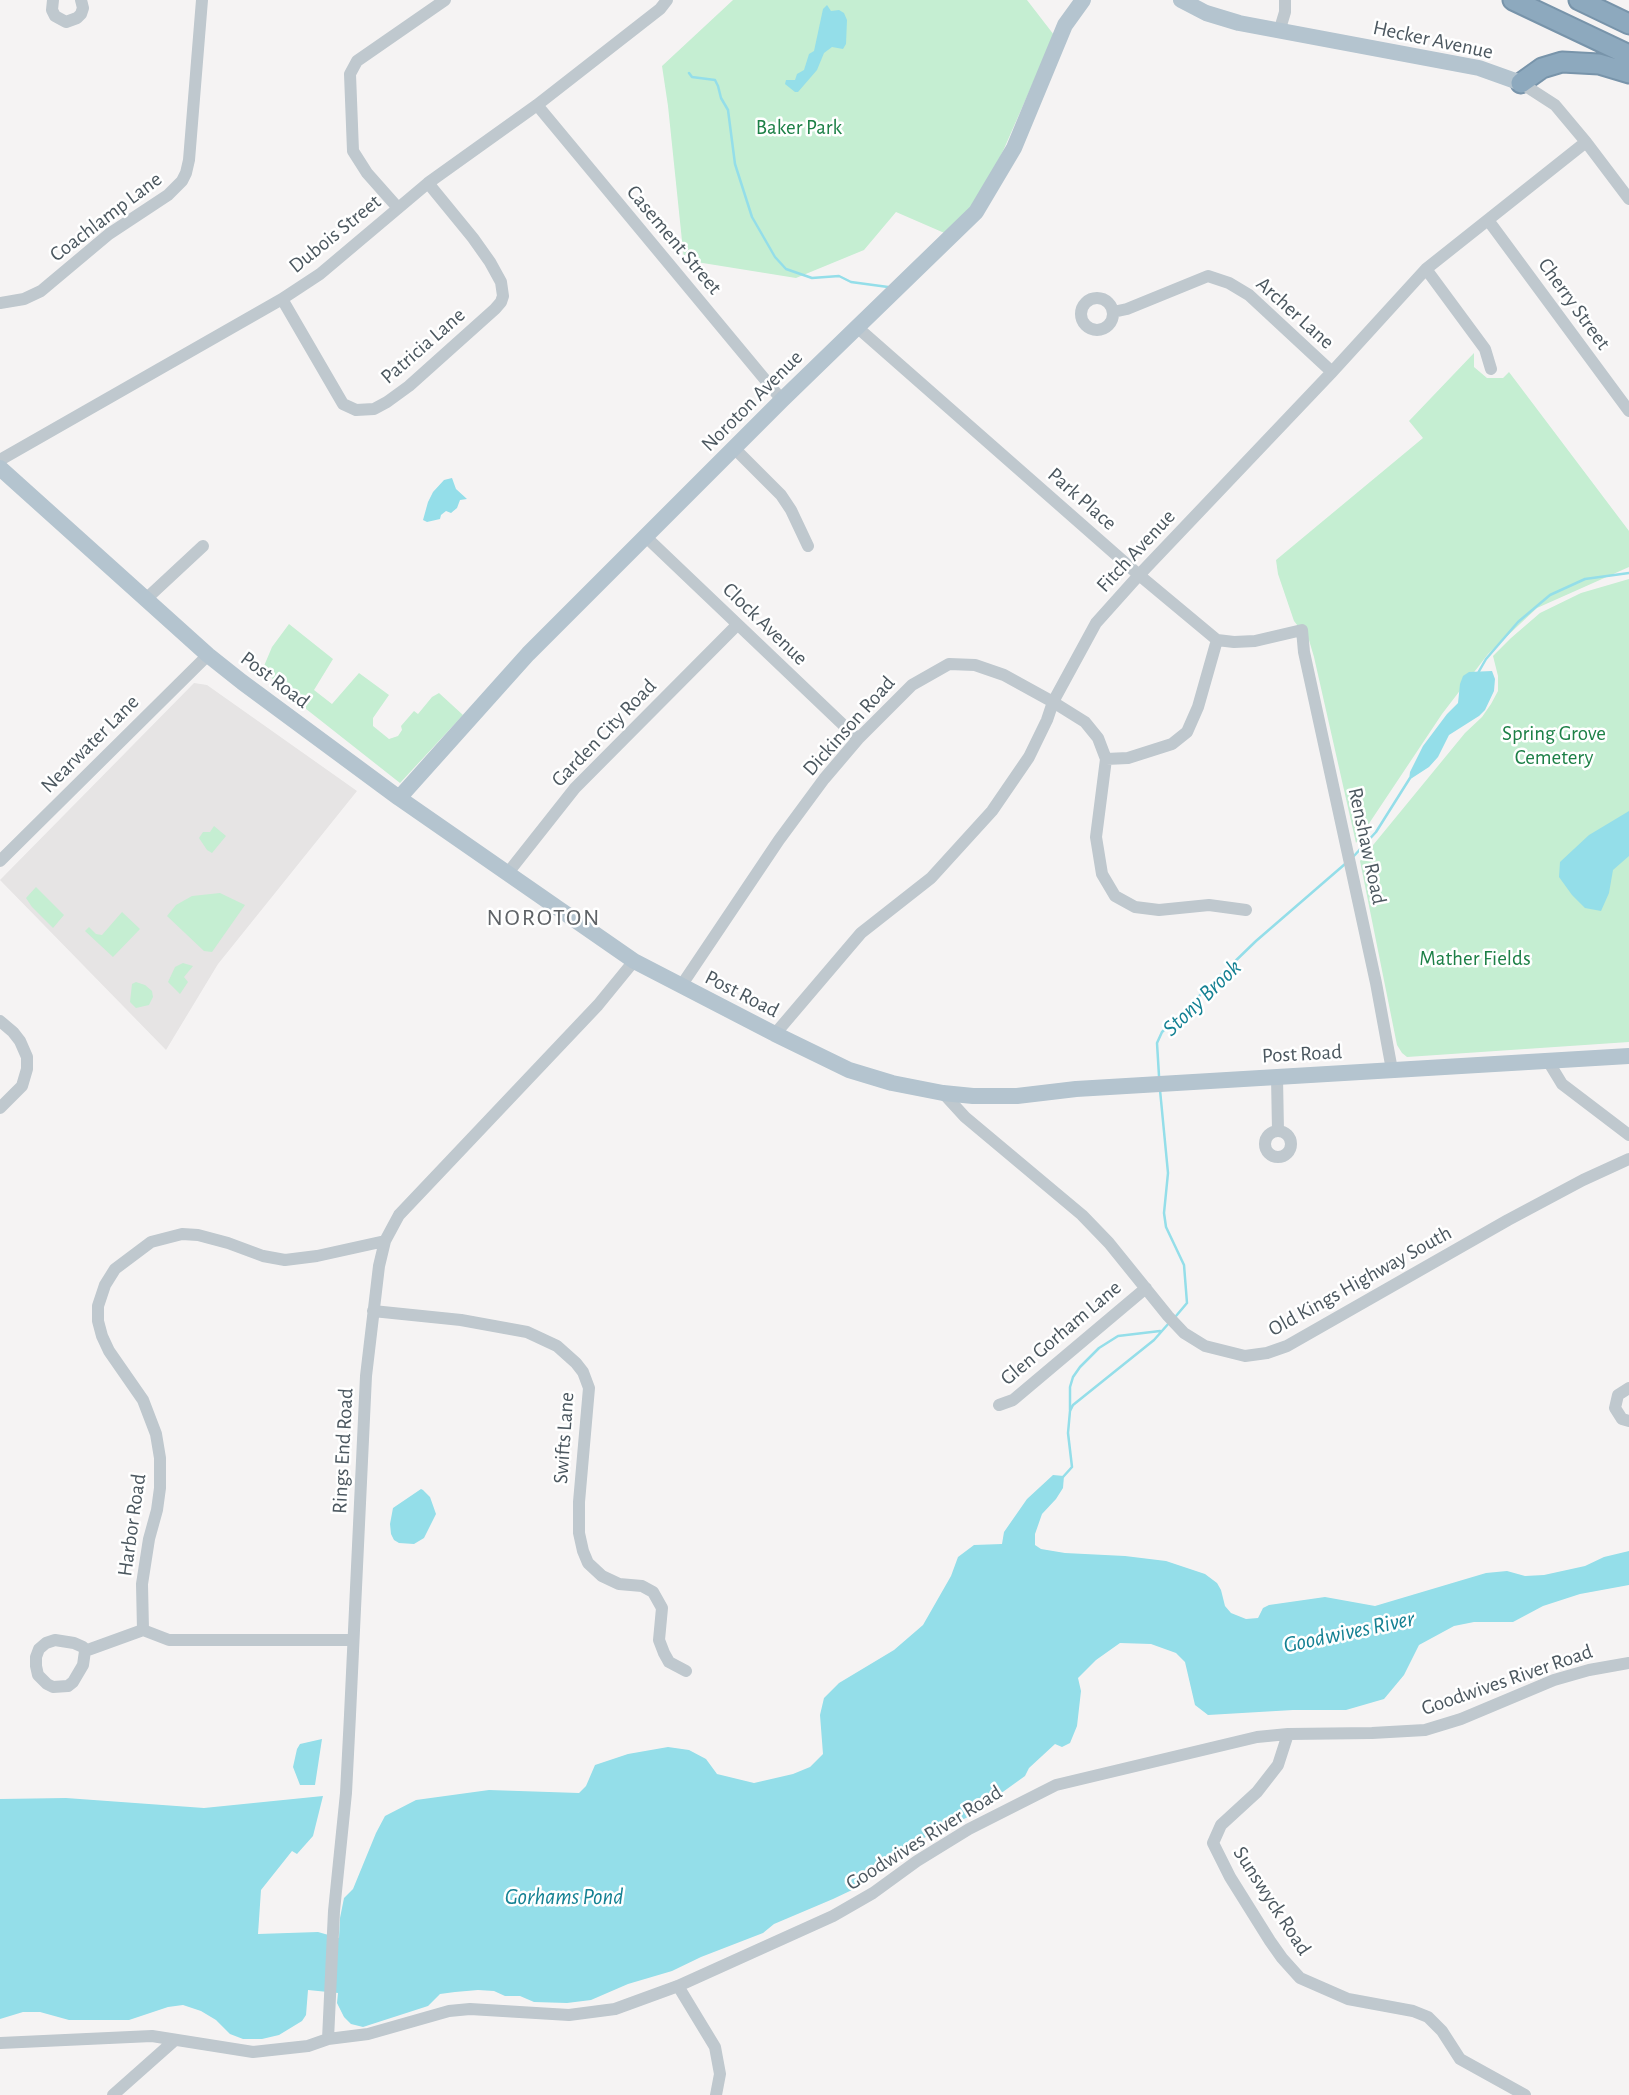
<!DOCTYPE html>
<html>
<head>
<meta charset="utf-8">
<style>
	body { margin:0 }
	canvas { display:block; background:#f5f3f3 }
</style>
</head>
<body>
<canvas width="1629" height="2095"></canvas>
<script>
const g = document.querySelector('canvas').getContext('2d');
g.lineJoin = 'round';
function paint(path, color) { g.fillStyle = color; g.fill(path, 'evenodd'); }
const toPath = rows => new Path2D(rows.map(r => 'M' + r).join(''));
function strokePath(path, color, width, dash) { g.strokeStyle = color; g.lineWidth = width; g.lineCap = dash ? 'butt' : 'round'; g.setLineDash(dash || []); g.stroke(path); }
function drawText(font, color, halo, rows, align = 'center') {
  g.font = font + ' "Alegreya Sans",sans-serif'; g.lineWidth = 5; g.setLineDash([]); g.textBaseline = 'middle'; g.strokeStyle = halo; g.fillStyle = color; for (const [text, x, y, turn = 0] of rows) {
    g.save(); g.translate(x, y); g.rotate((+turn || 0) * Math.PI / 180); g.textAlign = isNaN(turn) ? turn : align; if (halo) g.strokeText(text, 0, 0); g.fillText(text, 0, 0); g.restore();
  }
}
paint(toPath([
	[194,683,207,685,357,791,218,964,166,1050,0,880]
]), '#e6e4e4');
paint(toPath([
	[733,0,1027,0,1054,35,1003,151,978,198,949,235,896,212,864,250,796,278,684,260,668,106,662,66],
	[1474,353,1474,367,1487,378,1503,378,1509,372,1629,531,1629,567,1537,608,1488,654,1442,714,1356,843,1314,657,1309,640,1294,621,1278,574,1276,560,1423,438,1409,421],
	[1629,579,1629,1042,1407,1057,1402,1053,1397,1045,1360,861,1465,733,1482,717,1491,704,1498,691,1498,676,1493,656,1511,638,1540,613,1581,593],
	[289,624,333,659,314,690,332,704,359,673,389,695,373,718,373,726,389,739,398,736,402,730,401,726,414,711,418,714,432,697,439,693,463,715,400,783,282,690,274,681,264,666,272,647],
	[214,826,226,836,212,853,207,850,199,838,203,832,210,832],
	[36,887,64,915,53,928,32,907,26,898],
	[220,893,245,905,212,952,204,951,167,916,176,905,192,896],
	[122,912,140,929,113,957,85,931,89,927,96,934,102,935],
	[183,963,193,966,184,977,188,982,180,994,168,982,175,967],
	[136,982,145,985,152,991,153,997,149,1005,136,1008,130,1002,132,984]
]), '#c5eed2');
paint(toPath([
	[827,5,831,11,839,10,844,13,847,20,846,44,843,49,832,47,824,53,817,70,798,92,795,92,785,84,786,80,795,80,797,74,804,70,809,54,814,51,823,9],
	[452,478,456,489,467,499,460,500,457,508,451,513,446,511,441,515,440,519,427,522,423,520,428,502,433,492,444,480],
	[1492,671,1495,679,1494,691,1485,710,1479,716,1449,735,1438,757,1429,767,1409,780,1410,772,1423,746,1447,714,1458,703,1460,684,1463,676,1469,672],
	[1629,811,1629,856,1613,870,1609,893,1601,911,1585,908,1572,895,1559,877,1560,862,1589,835],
	[1053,1475,1064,1476,1063,1488,1056,1499,1042,1514,1035,1534,1035,1545,1041,1549,1065,1553,1125,1556,1166,1561,1205,1574,1217,1583,1221,1590,1225,1606,1231,1613,1246,1619,1258,1618,1263,1608,1269,1605,1325,1597,1375,1606,1486,1573,1507,1571,1525,1576,1544,1575,1585,1566,1604,1557,1629,1551,1629,1585,1580,1594,1543,1606,1513,1622,1474,1622,1454,1626,1419,1645,1404,1675,1384,1699,1346,1710,1293,1710,1208,1715,1195,1705,1185,1662,1176,1653,1151,1644,1120,1643,1096,1660,1078,1678,1081,1691,1077,1726,1070,1743,1062,1747,1055,1744,1029,1768,1025,1776,968,1817,888,1855,865,1880,852,1890,833,1899,774,1924,763,1933,701,1957,672,1971,628,1984,591,2000,567,2003,534,2002,520,1996,505,1996,494,1991,478,1990,455,1992,440,1994,428,2006,363,2027,351,2024,344,2017,337,2003,338,1993,308,1990,306,2015,302,2021,279,2035,262,2039,243,2039,230,2034,216,2020,201,2011,183,2005,168,2007,129,2020,69,2020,40,2012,23,2012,0,2019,0,1799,66,1798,204,1808,323,1796,313,1836,297,1854,292,1851,261,1890,258,1934,318,1932,339,1938,340,1918,344,1898,353,1889,376,1833,385,1816,416,1800,489,1790,579,1793,586,1786,595,1765,628,1754,668,1747,689,1750,706,1759,717,1774,754,1783,793,1774,810,1767,823,1754,820,1715,824,1698,839,1683,894,1650,923,1625,951,1576,958,1557,974,1545,1002,1544,1004,1532,1027,1499],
	[421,1489,423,1490,430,1497,436,1514,424,1538,414,1544,399,1543,394,1540,391,1534,390,1524,393,1508],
	[322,1739,315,1785,300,1785,293,1767,297,1749,300,1744]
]), '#94dee9');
strokePath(toPath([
	[689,73,692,77,715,80,718,86,721,98,728,110,735,164,752,217,775,257,786,269,812,278,839,276,851,282,888,287],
	[1478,673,1486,659,1518,622,1550,595,1585,579,1629,573],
	[1353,857,1376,832,1410,778],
	[1159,1076,1157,1043,1162,1032,1256,941,1345,864],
	[1160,1090,1168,1173,1164,1213,1166,1227,1184,1265,1187,1303,1176,1316],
	[1070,1410,1070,1387,1073,1377,1080,1367,1099,1348,1118,1336,1160,1331],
	[1063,1477,1072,1467,1068,1433,1070,1411,1073,1405,1154,1340,1169,1323]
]), '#94dee9', 2.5);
const highway = toPath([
	[1513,0,1629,55],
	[1579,0,1629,24],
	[1521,83,1542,68,1562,62,1599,64,1629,73]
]);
strokePath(highway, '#7894aa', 23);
strokePath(toPath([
	[53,0,52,10,55,16,66,22,77,18,81,14,83,8,81,0],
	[1279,32,1285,12,1285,0],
	[1521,83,1555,105,1586,142,1629,199],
	[537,105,782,400],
	[398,208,367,173,353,151,350,74,357,61,445,0],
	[1488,220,1629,411],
	[1426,269,1485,349,1491,369],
	'1081 314a16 16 0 1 1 32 0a16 16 0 1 1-32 0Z',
	[282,299,343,404,356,410,374,409,387,402,409,386,495,309,501,302,503,296,501,282,490,262,473,238,428,183],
	[0,303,24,299,41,291,109,234,168,195,182,181,186,173,189,160,202,0],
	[1113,312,1127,309,1208,276,1229,283,1249,295,1332,372],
	[858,328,1139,575,1217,640,1234,642,1255,641,1302,630,1304,652,1376,983,1392,1070],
	[734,448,781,495,791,510,808,546],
	[0,460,282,299,320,274,428,183,537,105,660,9,667,0],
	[646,537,858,739],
	[146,599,203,546],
	[1217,640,1198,707,1187,732,1172,744,1128,758,1106,759,1096,837,1102,874,1115,896,1135,907,1159,910,1209,905,1246,910],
	[0,861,208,655],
	[507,874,575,788,737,625],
	[681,986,779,840,824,779,858,739,912,685,949,664,975,665,1004,675,1053,702,1085,722,1098,738,1106,759],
	[0,1021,13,1032,20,1041,27,1057,27,1069,22,1086,0,1108],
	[775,1034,861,933,931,878,992,811,1029,757,1047,720,1053,702,1096,623,1139,575,1332,372,1426,269,1586,142],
	[1548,1061,1562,1084,1629,1135],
	[1277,1077,1278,1131],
	[943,1093,965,1117,1082,1215,1109,1243,1168,1316,1184,1333,1205,1346,1245,1356,1267,1353,1287,1346,1508,1220,1583,1180,1629,1159],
	'1265 1144a13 13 0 1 1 26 0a13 13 0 1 1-26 0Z',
	[373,1311,461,1320,527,1332,557,1346,576,1363,583,1372,589,1388,579,1502,579,1533,583,1551,588,1563,602,1576,619,1584,642,1586,653,1592,662,1608,659,1640,664,1653,669,1662,686,1671],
	[1629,1388,1618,1395,1615,1408,1622,1419,1629,1421],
	[999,1405,1013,1400,1146,1288],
	[143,1630,142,1584,149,1539,157,1510,160,1488,160,1458,156,1434,143,1400,109,1351,102,1336,98,1321,98,1306,105,1285,115,1269,151,1242,182,1234,198,1235,228,1243,263,1256,285,1260,317,1256,385,1241],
	[55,1640,74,1643,83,1647,85,1651,83,1665,73,1682,68,1686,53,1687,47,1684,38,1675,36,1666,36,1657,39,1649,46,1643,55,1640],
	[85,1651,143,1630,169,1640,353,1640],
	[1288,1734,1278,1765,1257,1792,1221,1825,1213,1843,1230,1877,1270,1941,1282,1958,1300,1978,1348,1999,1413,2011,1428,2017,1442,2031,1460,2059,1525,2095],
	[678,1986,715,2047,720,2074,716,2095],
	[328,2039,334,1911,346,1793,350,1715,366,1376,379,1266,385,1241,399,1215,598,1005,634,961],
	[0,2043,152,2036,253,2052,308,2046,328,2039,368,2034,449,2011,470,2009,569,2015,615,2009,678,1986,833,1916,873,1893,917,1861,969,1829,1056,1785,1257,1737,1288,1734,1372,1733,1425,1730,1461,1719,1554,1680,1589,1670,1629,1663],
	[113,2095,175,2040]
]), '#bfc8ce', 12);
strokePath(toPath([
	[1181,0,1206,13,1239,23,1479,68,1521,83],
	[0,468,208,655,242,682,399,798,634,961,775,1034,849,1070,892,1083,943,1093,973,1096,1017,1096,1076,1089,1629,1056],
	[399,798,528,654,782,400,976,212,1014,148,1065,25,1083,0]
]), '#b4c4cf', 16);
strokePath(highway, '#8da9be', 19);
drawText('21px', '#4b575f', '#fff', [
	["Hecker Avenue",1433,40,12],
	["Coachlamp Lane",106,217,-37],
	["Dubois Street",335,234,-39],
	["Casement Street",674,240,50],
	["Cherry Street",1574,304,54],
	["Archer Lane",1295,313,42],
	["Patricia Lane",423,346,-41],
	["Noroton Avenue",752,401,-45],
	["Park Place",1082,499,41],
	["Fitch Avenue",1136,551,-47],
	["Clock Avenue",765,624,44],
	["Post Road",275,680,37],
	["Dickinson Road",849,726,-48],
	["Garden City Road",604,733,-46],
	["Nearwater Lane",90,744,-45],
	["Renshaw Road",1367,846,78],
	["Post Road",742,994,27],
	["Post Road",1302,1054,-3],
	["Old Kings Highway South",1360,1281,-29],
	["Glen Gorham Lane",1061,1333,-40],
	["Swifts Lane",564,1438,-86],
	["Rings End Road",343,1451,-87],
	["Harbor Road",132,1525,-82],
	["Goodwives River Road",1507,1680,-19],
	["Goodwives River Road",924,1838,-32],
	["Sunswyck Road",1272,1901,57]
]);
drawText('21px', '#1d8047', '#fff', [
	["Baker Park",799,128],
	["Spring Grove",1554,734],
	["Cemetery",1554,758],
	["Mather Fields",1475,959]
]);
drawText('italic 23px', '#148193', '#fff', [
	["Stony Brook",1202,998,-44],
	["Goodwives River",1349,1632,-12],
	["Gorhams Pond",564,1897]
]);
g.letterSpacing = '2px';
drawText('24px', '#5f6367', '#fff', [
	["NOROTON",544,918]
]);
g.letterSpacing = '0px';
</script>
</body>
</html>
